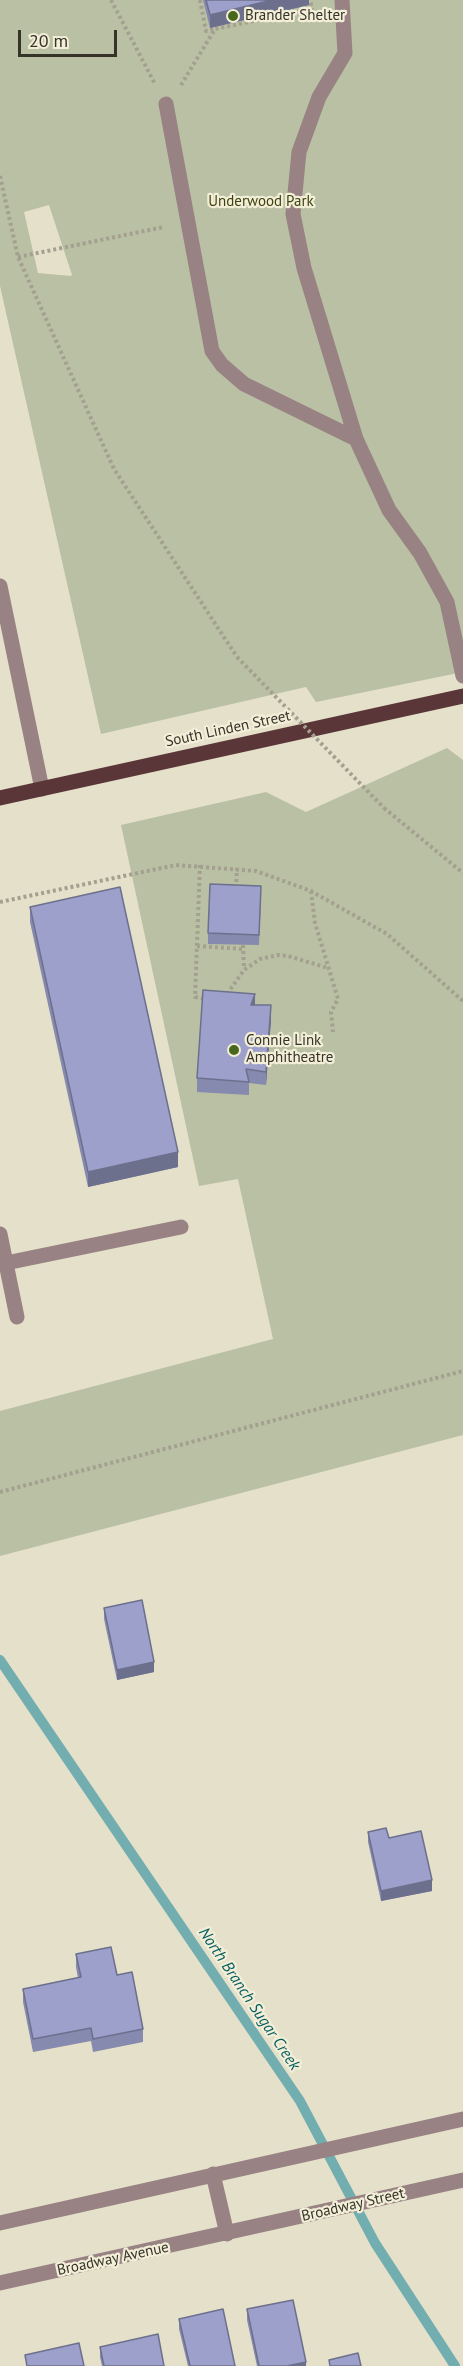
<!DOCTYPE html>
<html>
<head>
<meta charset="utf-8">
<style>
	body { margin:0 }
	#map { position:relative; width:463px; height:2366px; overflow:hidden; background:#e5e0ca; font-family:"PT Sans",sans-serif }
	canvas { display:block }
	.scale { position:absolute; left:18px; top:30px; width:99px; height:27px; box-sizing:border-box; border:3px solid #35332a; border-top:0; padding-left:8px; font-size:18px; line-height:21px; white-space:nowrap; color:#35332a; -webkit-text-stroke:4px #f2eed7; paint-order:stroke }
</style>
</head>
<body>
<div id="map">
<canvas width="463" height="2366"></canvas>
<div class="scale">20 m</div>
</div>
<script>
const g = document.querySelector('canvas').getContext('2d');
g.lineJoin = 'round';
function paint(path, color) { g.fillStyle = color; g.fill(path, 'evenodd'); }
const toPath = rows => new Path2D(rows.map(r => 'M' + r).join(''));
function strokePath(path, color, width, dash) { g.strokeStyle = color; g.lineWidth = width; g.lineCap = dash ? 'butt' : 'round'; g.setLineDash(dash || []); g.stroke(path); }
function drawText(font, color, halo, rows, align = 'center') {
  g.font = font + ' "PT Sans",sans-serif'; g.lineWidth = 4.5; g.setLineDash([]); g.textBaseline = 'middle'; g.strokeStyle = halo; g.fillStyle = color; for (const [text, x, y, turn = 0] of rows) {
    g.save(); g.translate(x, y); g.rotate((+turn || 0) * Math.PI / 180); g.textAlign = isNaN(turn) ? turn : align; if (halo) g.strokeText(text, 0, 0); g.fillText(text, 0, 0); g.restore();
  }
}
paint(toPath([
	[0,0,463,0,463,672,316,702,306,687,101,734,0,286],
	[49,205,72,275,71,276,38,273,24,212],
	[447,748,463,760,463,1435,0,1556,0,1411,273,1339,238,1179,199,1186,121,825,266,792,306,812]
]), '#bac0a3');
strokePath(toPath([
	[0,1660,300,2101,375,2243,455,2366]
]), '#72adaf', 10);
strokePath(toPath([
	[111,0,155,84],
	[200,0,206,31,215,29],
	[181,85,215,29,312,9,310,0],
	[0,176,18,257,114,469,237,657],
	[18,257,164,227],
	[384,808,463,873],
	[200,865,195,997,206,999],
	[236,888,237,868],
	[311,891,315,923,338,999,331,1012,333,1032],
	[0,902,176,865,256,871,311,891,387,934,463,1001],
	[243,945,244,969],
	[197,946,243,949],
	[227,994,244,970,260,959,278,955,288,956,328,968],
	[0,1492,463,1371]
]), '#a4a08f', 4, [3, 3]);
strokePath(toPath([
	[342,0,345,53,319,97,299,152,293,214,304,268,356,439,389,510,420,553,447,602,463,676],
	[166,104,212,351,222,365,244,384,356,439],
	[0,586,42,789],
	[0,1234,17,1317],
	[6,1263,181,1227],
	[213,2174,227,2234],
	[0,2223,463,2119],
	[0,2283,463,2180]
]), '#988283', 15);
strokePath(toPath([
	[0,798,463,696]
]), '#5a3639', 15);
strokePath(toPath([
	[237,657,384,808]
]), '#a4a08f', 4, [3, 3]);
paint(toPath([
	[203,0,309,0,309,5,210,28],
	[261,896,259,945,208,944,208,933],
	[30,907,178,1167,88,1187,30,922],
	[255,1005,271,1019,266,1085,249,1083,249,1095,197,1092,197,1078],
	[104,1608,154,1672,117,1680,104,1619],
	[368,1832,389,1838,432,1891,381,1901,368,1842],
	[76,1954,117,1975,143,2029,143,2042,93,2052,91,2041,33,2052,23,2002,23,1989,78,1978,76,1967],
	[247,2309,306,2366,257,2366,247,2320],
	[179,2319,235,2366,188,2366,179,2329],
	[100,2347,164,2366,102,2366,100,2357]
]), '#868aae');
paint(toPath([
	[272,0,309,0,309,5,210,28,210,15],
	[255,994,255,1007,251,1005],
	[271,1005,271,1019,266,1085,266,1072],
	[178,1152,178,1167,88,1187,88,1172],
	[154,1662,154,1672,117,1680,117,1670],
	[432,1880,432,1891,381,1901,381,1891],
	[306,2362,306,2366,287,2366]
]), '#6d708d');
const building = toPath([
	[206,0,272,0,210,15,206,0],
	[210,884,261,886,259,935,208,933,210,884],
	[120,887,178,1152,88,1172,30,907,120,887],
	[203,990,255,994,251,1005,271,1005,266,1072,246,1069,249,1082,197,1078,203,990],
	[142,1600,154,1662,117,1670,104,1608,142,1600],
	[386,1828,389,1838,421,1831,432,1880,381,1891,368,1832,386,1828],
	[111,1947,117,1975,132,1972,143,2029,93,2039,91,2028,33,2039,23,1989,81,1977,76,1954,111,1947],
	[293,2300,306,2362,287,2366,259,2366,247,2309,293,2300],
	[223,2309,235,2366,190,2366,179,2319,223,2309],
	[158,2334,164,2366,104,2366,100,2347,158,2334],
	[79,2343,84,2366,27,2366,25,2355,79,2343],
	[358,2353,361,2366,330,2366,329,2360,358,2353]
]);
paint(building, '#9ca0ca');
strokePath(building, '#6d708d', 1.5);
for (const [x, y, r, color] of [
	[233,16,6,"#47671d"],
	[234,1050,6,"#47671d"]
]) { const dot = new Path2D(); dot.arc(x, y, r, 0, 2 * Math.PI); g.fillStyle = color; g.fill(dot); strokePath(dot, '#f2eed7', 2); }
drawText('15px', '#35332a', '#f2eed7', [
	["Brander Shelter",245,16],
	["Connie Link",246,1041],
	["Amphitheatre",246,1058]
], 'left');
drawText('15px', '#3c430f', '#f2eed7', [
	["Underwood Park",261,202]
]);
drawText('15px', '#35332a', '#f2eed7', [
	["South Linden Street",228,729,-12],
	["Broadway Street",353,2205,-13],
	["Broadway Avenue",113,2259,-12]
]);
drawText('italic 16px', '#045d60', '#f2eed7', [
	["North Branch Sugar Creek",249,1999,56]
]);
</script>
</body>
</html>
